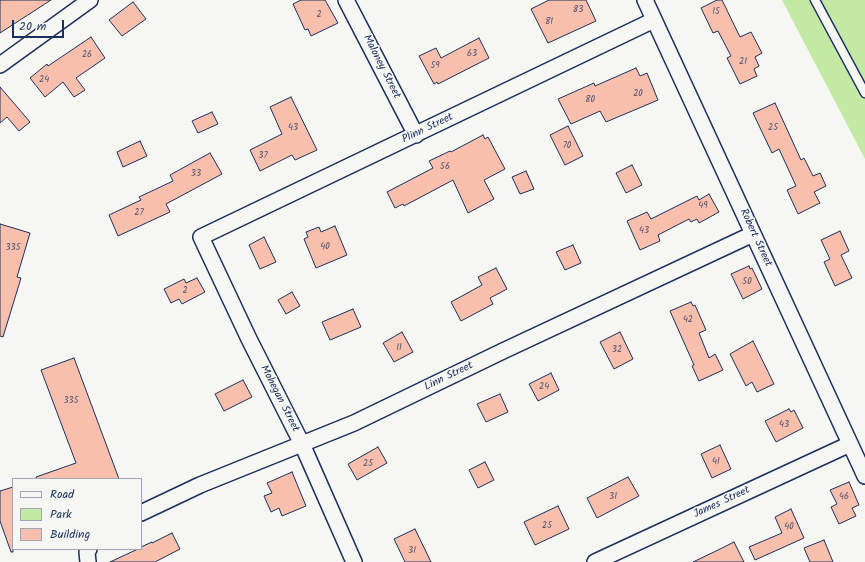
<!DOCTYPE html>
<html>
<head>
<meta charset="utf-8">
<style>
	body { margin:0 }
	#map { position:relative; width:865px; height:562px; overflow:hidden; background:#f6f6f2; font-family:Kalam,sans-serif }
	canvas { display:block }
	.legend { position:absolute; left:12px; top:478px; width:130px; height:72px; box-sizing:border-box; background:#f6f6f2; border:1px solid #9ea6b7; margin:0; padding:5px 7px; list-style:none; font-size:12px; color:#1b2f5e }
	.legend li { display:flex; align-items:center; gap:8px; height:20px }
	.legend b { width:20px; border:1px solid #9ea6b7 }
	.scale { position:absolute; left:12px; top:20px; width:52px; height:18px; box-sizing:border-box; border:2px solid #1b2f5e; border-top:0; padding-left:5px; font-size:12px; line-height:14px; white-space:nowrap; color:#1b2f5e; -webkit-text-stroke:3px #f6f6f2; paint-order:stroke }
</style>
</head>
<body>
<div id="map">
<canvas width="865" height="562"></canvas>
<ul class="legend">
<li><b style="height:5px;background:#f6f6f2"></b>Road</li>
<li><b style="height:11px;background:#c3eaa4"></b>Park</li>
<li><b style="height:11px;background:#f7bfac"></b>Building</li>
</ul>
<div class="scale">20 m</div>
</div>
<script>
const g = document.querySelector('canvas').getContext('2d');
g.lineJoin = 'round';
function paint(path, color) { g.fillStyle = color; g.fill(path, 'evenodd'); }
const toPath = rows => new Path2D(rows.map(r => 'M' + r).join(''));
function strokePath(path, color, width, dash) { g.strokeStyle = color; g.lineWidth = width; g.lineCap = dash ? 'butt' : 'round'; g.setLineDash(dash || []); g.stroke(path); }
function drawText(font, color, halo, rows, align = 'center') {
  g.font = font + ' Kalam,sans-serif'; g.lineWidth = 3; g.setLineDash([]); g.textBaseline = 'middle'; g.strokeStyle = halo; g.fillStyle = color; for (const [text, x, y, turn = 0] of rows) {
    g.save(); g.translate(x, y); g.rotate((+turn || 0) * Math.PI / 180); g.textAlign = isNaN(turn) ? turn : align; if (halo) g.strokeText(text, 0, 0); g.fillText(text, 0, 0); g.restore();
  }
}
paint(toPath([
	[782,0,865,0,865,159]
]), '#c3eaa4');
const building = toPath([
	[0,0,51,0,0,33,0,0],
	[301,0,325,0,338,23,311,36,308,29,305,30,293,4,301,0],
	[549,0,586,0,596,21,548,43,531,9,549,0],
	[717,0,722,0,740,37,751,32,762,53,755,57,759,66,754,69,757,76,740,84,727,58,731,56,718,31,713,33,701,8,717,0],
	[133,2,146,19,122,36,109,20,133,2],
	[91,37,105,58,76,78,85,90,74,97,63,82,45,97,30,78,47,64,48,66,91,37],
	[479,38,489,58,438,84,437,82,434,84,419,56,436,48,441,58,479,38],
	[636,68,640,76,647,73,658,100,606,122,600,111,571,124,558,99,594,83,595,86,636,68],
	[0,87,30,122,19,131,7,117,0,123,0,87],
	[291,97,317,150,295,160,292,155,260,171,250,150,282,134,270,107,291,97],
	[775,103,801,160,804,158,813,176,820,173,826,186,814,192,820,203,798,214,787,190,796,186,779,149,772,153,753,113,775,103],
	[212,112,218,124,198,133,192,121,212,112],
	[568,126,583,156,565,165,550,135,568,126],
	[483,135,485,139,488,137,505,169,484,180,494,199,468,213,453,180,404,206,403,204,395,208,387,192,433,168,429,161,450,151,451,152,483,135],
	[140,141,147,156,123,167,117,152,140,141],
	[210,153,222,174,166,204,170,212,118,236,109,215,141,200,139,197,173,181,170,175,210,153],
	[632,165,642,185,626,193,616,173,632,165],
	[526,171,534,189,520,194,512,177,526,171],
	[709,194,719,212,699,223,697,219,691,222,689,219,658,235,660,241,640,250,627,221,647,212,651,219,697,196,699,200,709,194],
	[0,224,30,233,17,277,21,278,3,337,0,336,0,224],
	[335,226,347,255,316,268,304,239,308,237,306,232,319,227,321,232,335,226],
	[840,231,849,251,841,255,852,278,835,286,824,262,830,259,821,240,840,231],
	[264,237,276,262,260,269,249,245,264,237],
	[573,245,581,263,565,270,556,252,573,245],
	[749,266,750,269,752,268,762,289,743,299,731,274,749,266],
	[496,268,507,289,490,298,493,304,461,321,451,302,482,285,478,277,496,268],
	[197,278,205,292,182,304,179,299,171,303,164,289,184,279,186,283,197,278],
	[292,292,300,306,286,314,278,300,292,292],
	[691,302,693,306,695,305,706,330,699,333,709,358,715,354,723,370,699,381,692,366,694,365,670,311,691,302],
	[353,309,361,327,330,340,322,322,353,309],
	[402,332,413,352,394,362,383,343,402,332],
	[620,332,633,359,614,369,600,342,620,332],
	[753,341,774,384,757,392,752,382,746,386,730,354,753,341],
	[74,358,106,444,119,479,37,479,36,477,76,463,41,370,74,358],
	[551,373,559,390,538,401,529,384,551,373],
	[243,380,252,397,224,411,215,394,243,380],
	[500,394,508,412,486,422,477,404,500,394],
	[789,409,791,412,794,410,803,428,776,442,765,421,789,409],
	[720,445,731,469,712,478,701,454,720,445],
	[378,447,387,463,357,480,348,464,378,447],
	[485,462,494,480,478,488,469,470,485,462],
	[292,472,306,506,282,516,279,508,271,512,264,496,272,493,267,483,292,472],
	[628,477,639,496,597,518,587,498,628,477],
	[849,482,859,505,852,508,856,516,839,524,831,507,837,504,830,490,849,482],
	[13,487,13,552,11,552,0,521,0,491,13,487],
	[558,506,569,529,535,545,524,522,558,506],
	[791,509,804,538,755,560,749,547,782,533,775,517,791,509],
	[415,529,431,562,405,562,394,539,415,529],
	[172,533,180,549,155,562,110,562,138,549,141,549,141,547,152,542,152,543,172,533],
	[824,540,833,562,810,562,804,548,824,540],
	[734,542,744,562,693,562,718,550,734,542]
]);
paint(building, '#f7bfac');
strokePath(building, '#1b2f5e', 1);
const service = toPath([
	[815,0,865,93]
]);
const minor = toPath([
	[346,0,416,135],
	[645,0,865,476],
	[0,65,90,0],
	[141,513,200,485,354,423,503,351,753,234],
	[88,562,87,552,89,549],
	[354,562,302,444,249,339,201,237,654,20],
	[595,562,850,444]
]);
strokePath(service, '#1b2f5e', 11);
strokePath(minor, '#1b2f5e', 18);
strokePath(service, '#f6f6f2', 8);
strokePath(minor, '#f6f6f2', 15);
drawText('9px', '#525372', null, [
	["83",578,10],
	["15",716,12],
	["2",319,15],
	["81",549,22],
	["63",472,54],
	["26",87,55],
	["21",743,62],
	["59",435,66],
	["24",44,80],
	["20",638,94],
	["80",590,100],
	["43",293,128],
	["25",773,128],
	["70",567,146],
	["37",263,156],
	["56",445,167],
	["33",196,174],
	["49",703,206],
	["27",139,213],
	["43",644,231],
	["40",325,247],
	["335",13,248],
	["50",747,282],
	["2",185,291],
	["42",688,320],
	["11",399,348],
	["32",617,350],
	["24",544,387],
	["335",71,401],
	["43",784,425],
	["41",716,462],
	["25",368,464],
	["31",613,497],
	["46",844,497],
	["25",547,526],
	["40",789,527],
	["31",412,551]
]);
drawText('11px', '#1b2f5e', '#f6f6f2', [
	["Maloney Street",381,67,63],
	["Plinn Street",428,129,-26],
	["Robert Street",755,238,65],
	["Linn Street",449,377,-26],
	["Mohegan Street",279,399,63],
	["James Street",722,503,-25]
]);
</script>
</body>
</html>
